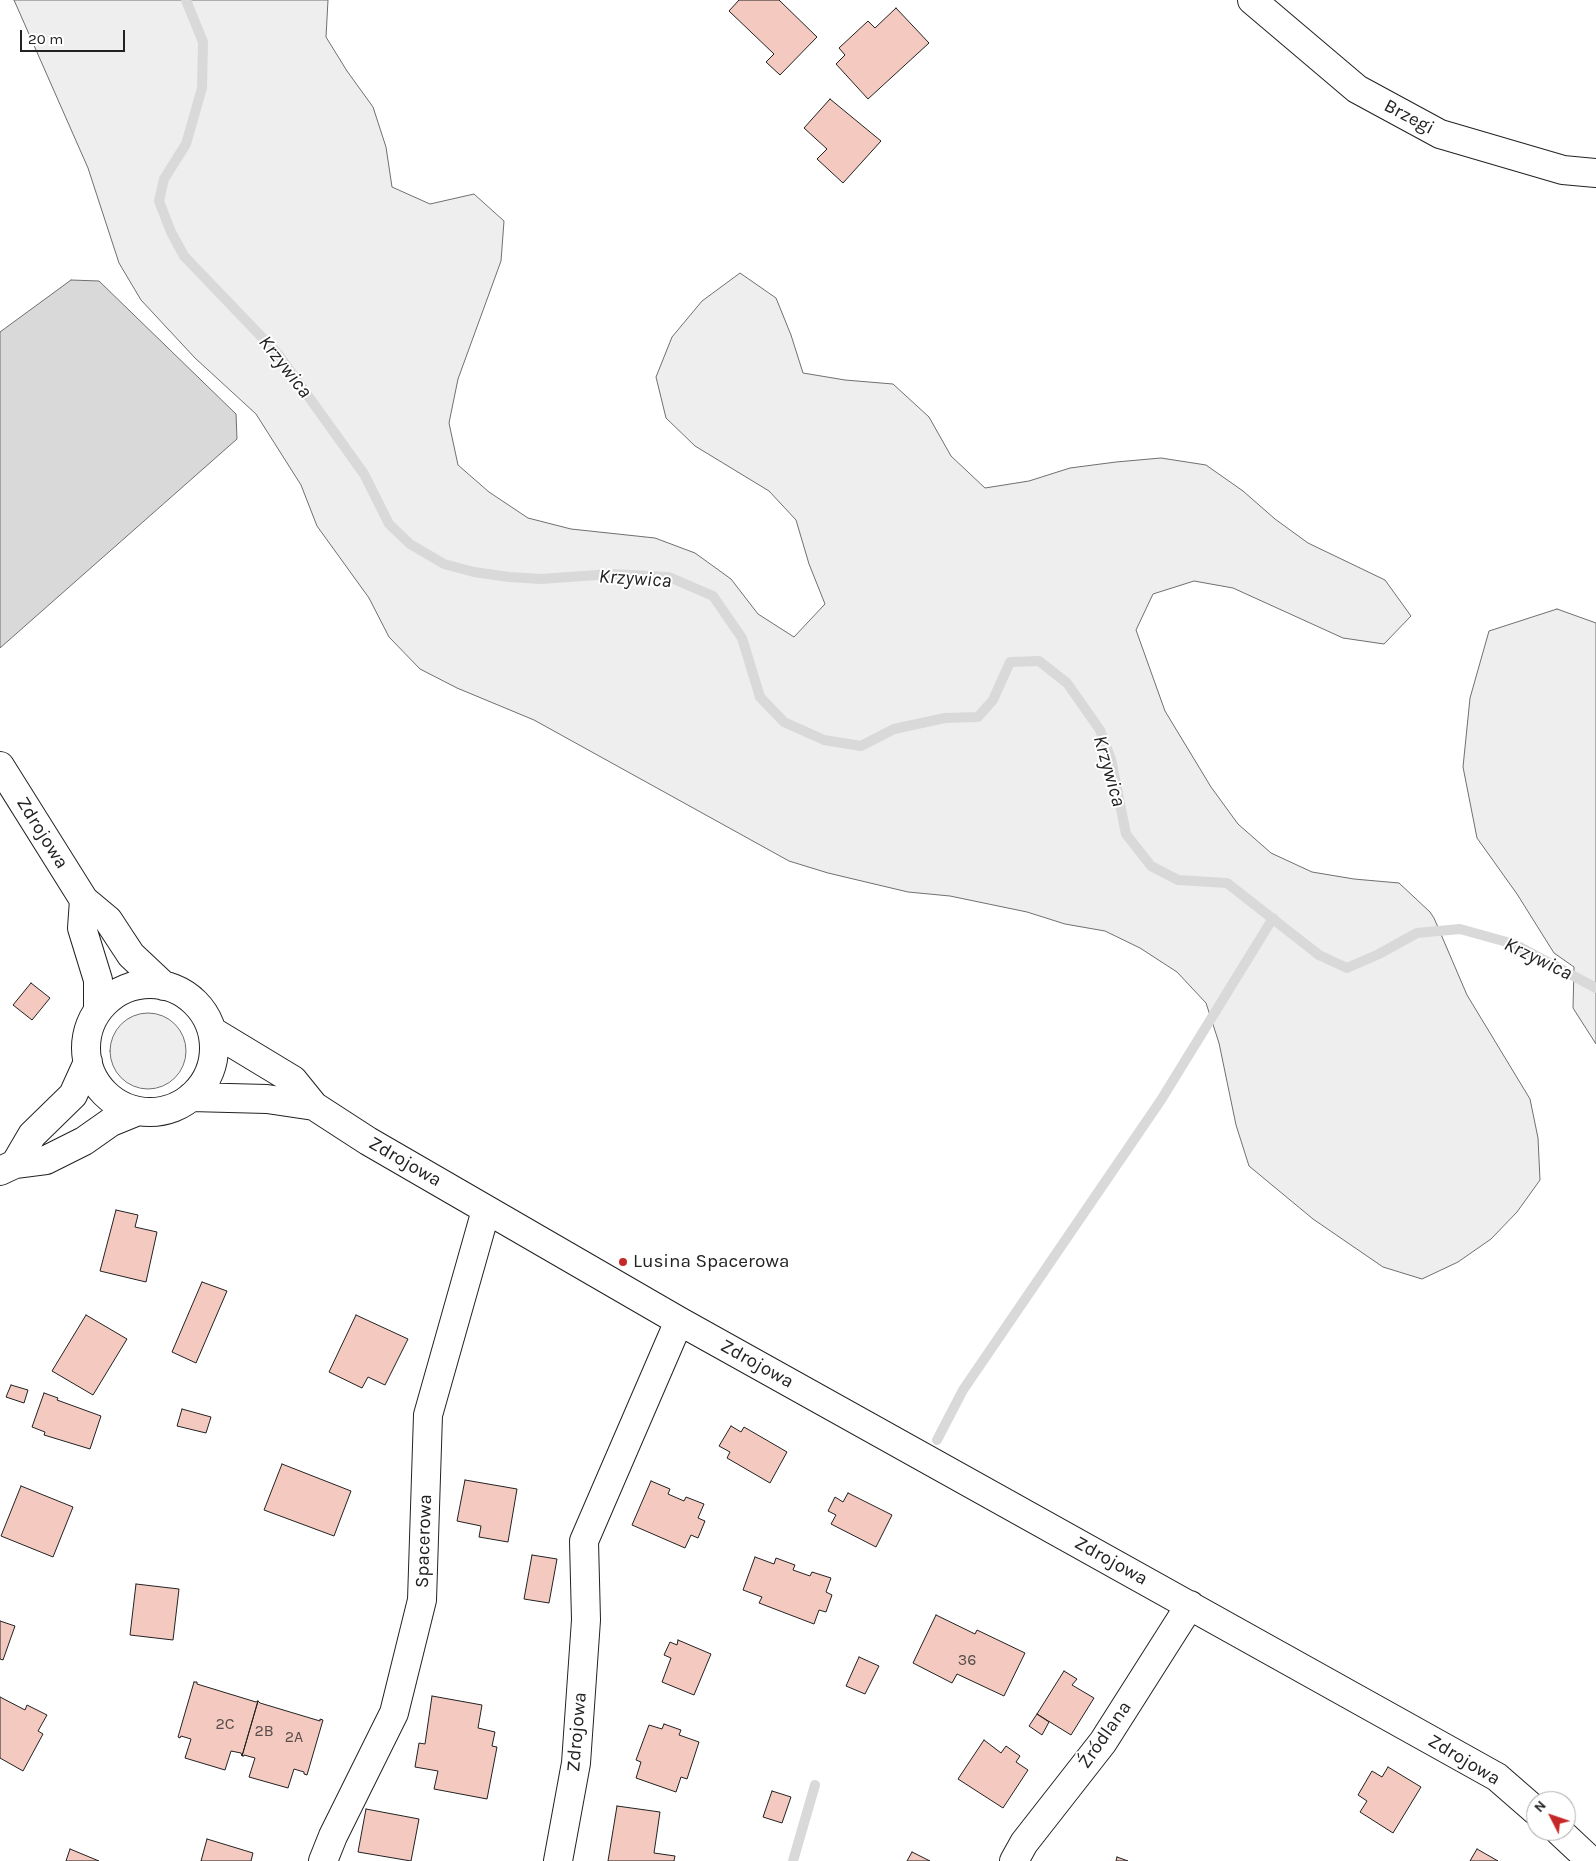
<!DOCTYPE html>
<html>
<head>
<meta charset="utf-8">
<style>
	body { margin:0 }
	#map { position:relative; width:1596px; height:1861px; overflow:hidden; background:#fff; font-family:Karla,sans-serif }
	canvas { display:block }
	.north { position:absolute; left:1526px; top:1791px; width:50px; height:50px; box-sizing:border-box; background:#fff; border:1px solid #a7a7a7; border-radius:50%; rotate:311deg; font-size:14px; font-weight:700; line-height:20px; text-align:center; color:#222 }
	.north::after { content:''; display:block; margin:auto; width:18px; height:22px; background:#c62828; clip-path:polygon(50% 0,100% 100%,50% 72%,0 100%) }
	.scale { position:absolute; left:20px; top:30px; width:105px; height:22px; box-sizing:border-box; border:2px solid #222; border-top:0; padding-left:6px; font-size:15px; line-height:18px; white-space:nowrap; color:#222; -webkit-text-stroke:4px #fff; paint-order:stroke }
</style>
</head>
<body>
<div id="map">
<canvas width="1596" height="1861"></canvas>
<div class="north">N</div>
<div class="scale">20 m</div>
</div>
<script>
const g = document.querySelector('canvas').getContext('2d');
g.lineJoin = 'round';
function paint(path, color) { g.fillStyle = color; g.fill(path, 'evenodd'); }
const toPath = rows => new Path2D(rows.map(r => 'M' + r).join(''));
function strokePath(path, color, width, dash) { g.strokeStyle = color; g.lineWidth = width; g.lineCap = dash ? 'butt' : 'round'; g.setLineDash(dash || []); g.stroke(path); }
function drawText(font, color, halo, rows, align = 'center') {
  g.font = font + ' Karla,sans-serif'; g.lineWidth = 4; g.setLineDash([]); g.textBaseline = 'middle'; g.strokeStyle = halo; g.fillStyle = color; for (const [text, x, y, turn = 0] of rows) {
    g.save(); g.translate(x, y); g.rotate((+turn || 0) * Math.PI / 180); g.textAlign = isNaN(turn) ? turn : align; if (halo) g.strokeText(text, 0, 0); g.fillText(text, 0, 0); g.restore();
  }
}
const green = toPath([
	[14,0,328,0,326,37,347,71,373,107,386,147,392,187,430,204,474,194,504,221,501,261,458,379,449,423,458,465,489,492,528,518,571,529,655,538,695,553,731,579,758,614,794,637,825,604,809,564,796,520,769,491,695,446,666,418,656,377,672,337,702,301,740,273,776,298,791,335,803,373,845,380,893,384,929,417,951,456,985,488,1029,481,1070,468,1116,462,1161,458,1206,465,1243,491,1275,519,1308,543,1385,580,1411,616,1384,644,1343,638,1233,588,1194,581,1153,594,1136,630,1165,711,1211,787,1238,824,1271,853,1312,872,1354,879,1399,883,1430,912,1434,918,1467,995,1530,1099,1538,1138,1540,1180,1517,1212,1491,1239,1458,1262,1422,1279,1383,1267,1313,1219,1249,1166,1236,1125,1219,1043,1206,1003,1177,972,1140,948,1105,931,1065,924,1027,912,950,896,908,892,828,873,789,861,534,720,457,688,420,669,389,637,369,598,317,526,301,485,256,414,195,358,141,300,119,263,88,168,14,0],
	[1557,609,1596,623,1596,1044,1573,1008,1574,967,1554,953,1517,894,1477,838,1463,767,1470,698,1489,631,1557,609],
	'110 1051a38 38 0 1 1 76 0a38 38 0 1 1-76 0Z'
]);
paint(green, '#eee');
strokePath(green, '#6f6f6f', 1);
const water = toPath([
	[71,280,99,281,236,414,237,439,0,648,0,332,71,280]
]);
paint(water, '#d9d9d9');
strokePath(water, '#6f6f6f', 1);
strokePath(toPath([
	[186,0,203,42,202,88,186,144,164,179,159,201,171,232,184,256,278,354,364,474,389,524,410,544,444,564,474,572,509,577,541,579,611,574,669,577,713,596,742,638,760,697,784,722,824,740,861,746,894,729,945,718,978,717,993,700,1010,662,1039,661,1067,683,1100,730,1111,759,1126,834,1151,866,1178,880,1227,883,1319,955,1347,968,1379,954,1417,933,1460,929,1514,944,1596,988],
	[937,1440,963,1390,1161,1100,1273,918],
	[793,1861,815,1785]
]), '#d9d9d9', 10);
const building = toPath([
	[739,0,779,0,817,37,780,75,766,62,774,54,729,11,739,0],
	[896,8,929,43,868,99,836,64,845,55,839,48,868,21,875,28,896,8],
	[830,99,881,141,843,183,817,159,827,149,804,128,830,99],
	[31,983,50,998,32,1020,13,1005,31,983],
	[116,1210,138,1215,135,1227,157,1232,146,1282,100,1271,116,1210],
	[202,1282,227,1291,196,1363,172,1352,202,1282],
	[86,1315,127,1339,93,1395,52,1371,86,1315],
	[356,1315,408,1339,385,1385,368,1377,362,1388,329,1372,356,1315],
	[11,1385,28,1390,24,1403,6,1397,11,1385],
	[44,1393,58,1398,57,1400,101,1416,90,1449,44,1435,45,1432,32,1427,44,1393],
	[182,1409,211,1417,206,1433,177,1426,182,1409],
	[731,1426,741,1432,744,1427,787,1452,770,1483,727,1458,730,1452,719,1446,731,1426],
	[282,1464,351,1491,334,1536,264,1510,282,1464],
	[465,1480,517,1489,508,1542,479,1537,481,1526,457,1521,465,1480],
	[651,1481,670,1489,668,1494,684,1501,686,1497,704,1504,698,1518,705,1521,698,1538,691,1535,685,1548,632,1525,651,1481],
	[21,1486,73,1507,53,1557,1,1536,21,1486],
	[848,1493,892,1515,876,1547,831,1524,836,1515,828,1511,835,1497,843,1502,848,1493],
	[532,1555,557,1559,549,1603,524,1599,532,1555],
	[755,1557,774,1564,776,1558,795,1565,793,1570,810,1576,812,1572,831,1578,826,1592,832,1595,826,1612,819,1610,814,1624,759,1603,762,1597,743,1590,755,1557],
	[136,1584,179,1589,173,1640,130,1635,136,1584],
	[936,1615,975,1634,977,1630,1025,1653,1004,1696,957,1674,952,1683,913,1663,936,1615],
	[0,1621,15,1626,3,1660,0,1659,0,1621],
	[678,1640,711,1654,694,1695,662,1682,671,1658,664,1655,670,1642,677,1645,678,1640],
	[859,1657,879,1666,865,1694,846,1686,859,1657],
	[1064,1671,1077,1679,1072,1685,1094,1698,1071,1735,1037,1714,1064,1671],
	[194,1682,197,1682,197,1684,256,1702,258,1701,242,1756,241,1753,231,1751,225,1770,185,1758,191,1739,181,1736,180,1738,178,1737,194,1682],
	[432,1696,482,1705,478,1728,495,1732,492,1746,497,1747,487,1799,434,1789,438,1771,415,1767,419,1743,425,1744,432,1696],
	[0,1697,25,1710,27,1705,47,1715,38,1731,43,1734,23,1771,0,1758,0,1697],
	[258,1701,260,1703,320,1721,320,1719,323,1720,307,1775,304,1774,304,1772,294,1769,288,1788,249,1777,255,1758,244,1755,244,1756,242,1756,258,1701],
	[1037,1714,1049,1722,1042,1735,1029,1726,1037,1714],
	[664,1724,681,1730,679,1735,699,1742,687,1779,681,1777,676,1792,636,1778,641,1762,636,1760,649,1725,662,1729,664,1724],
	[984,1740,1001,1753,1006,1746,1020,1756,1016,1762,1028,1770,1003,1808,958,1779,984,1740],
	[1388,1767,1421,1787,1393,1833,1360,1812,1367,1801,1358,1795,1372,1771,1382,1777,1388,1767],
	[772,1791,791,1797,782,1823,763,1817,772,1791],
	[617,1806,660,1812,654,1853,675,1856,674,1861,608,1861,617,1806],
	[366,1809,419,1819,411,1861,358,1852,366,1809],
	[207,1839,253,1853,251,1861,201,1861,207,1839],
	[70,1849,99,1861,66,1861,70,1849],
	[1477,1849,1498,1861,1470,1861,1477,1849],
	[912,1852,930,1861,907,1861,912,1852],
	[1117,1857,1128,1861,1116,1861,1117,1857]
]);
paint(building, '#f3c9c0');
strokePath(building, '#222', 1);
const minor = toPath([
	[1252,0,1357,89,1440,134,1563,170,1596,173],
	[0,766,84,900,108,920,131,955,164,986],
	[84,900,82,928,98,980,98,1010],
	'86 1048a64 64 0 1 1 128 0a64 64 0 1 1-128 0Z',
	[212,1031,293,1080,314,1106,368,1141,679,1321,1497,1777,1536,1811],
	[191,1097,267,1099,314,1106],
	[15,1164,32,1135,73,1095,88,1062],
	[0,1171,15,1164,46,1160,84,1141,111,1122,138,1111],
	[1559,1831,1591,1861],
	[323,1861,333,1836,394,1713,422,1600,428,1415,486,1210],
	[558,1861,576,1763,586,1620,584,1541,679,1321],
	[1014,1861,1024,1843,1103,1742,1190,1605]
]);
strokePath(minor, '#222', 30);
strokePath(minor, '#fff', 28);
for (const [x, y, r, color] of [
	[623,1262,5,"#c62828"]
]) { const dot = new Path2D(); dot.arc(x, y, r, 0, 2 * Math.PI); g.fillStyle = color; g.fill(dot); strokePath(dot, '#fff', 2); }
drawText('16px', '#564c4a', null, [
	["36",967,1660],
	["2C",225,1724],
	["2B",264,1731],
	["2A",294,1737]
]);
drawText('19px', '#222', '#fff', [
	["Brzegi",1409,117,28],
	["Zdrojowa",42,833,58],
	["Zdrojowa",405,1162,30],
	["Zdrojowa",757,1364,29],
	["Spacerowa",424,1541,-88],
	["Zdrojowa",1111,1561,29],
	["Zdrojowa",577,1732,-85],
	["Źródlana",1105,1735,-55],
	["Zdrojowa",1464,1760,31]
]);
drawText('19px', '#222', '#fff', [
	["Lusina Spacerowa",633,1262]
], 'left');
drawText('italic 20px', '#222', '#fff', [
	["Krzywica",285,367,52],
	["Krzywica",635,579,4],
	["Krzywica",1109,771,74],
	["Krzywica",1538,959,26]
]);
</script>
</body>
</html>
